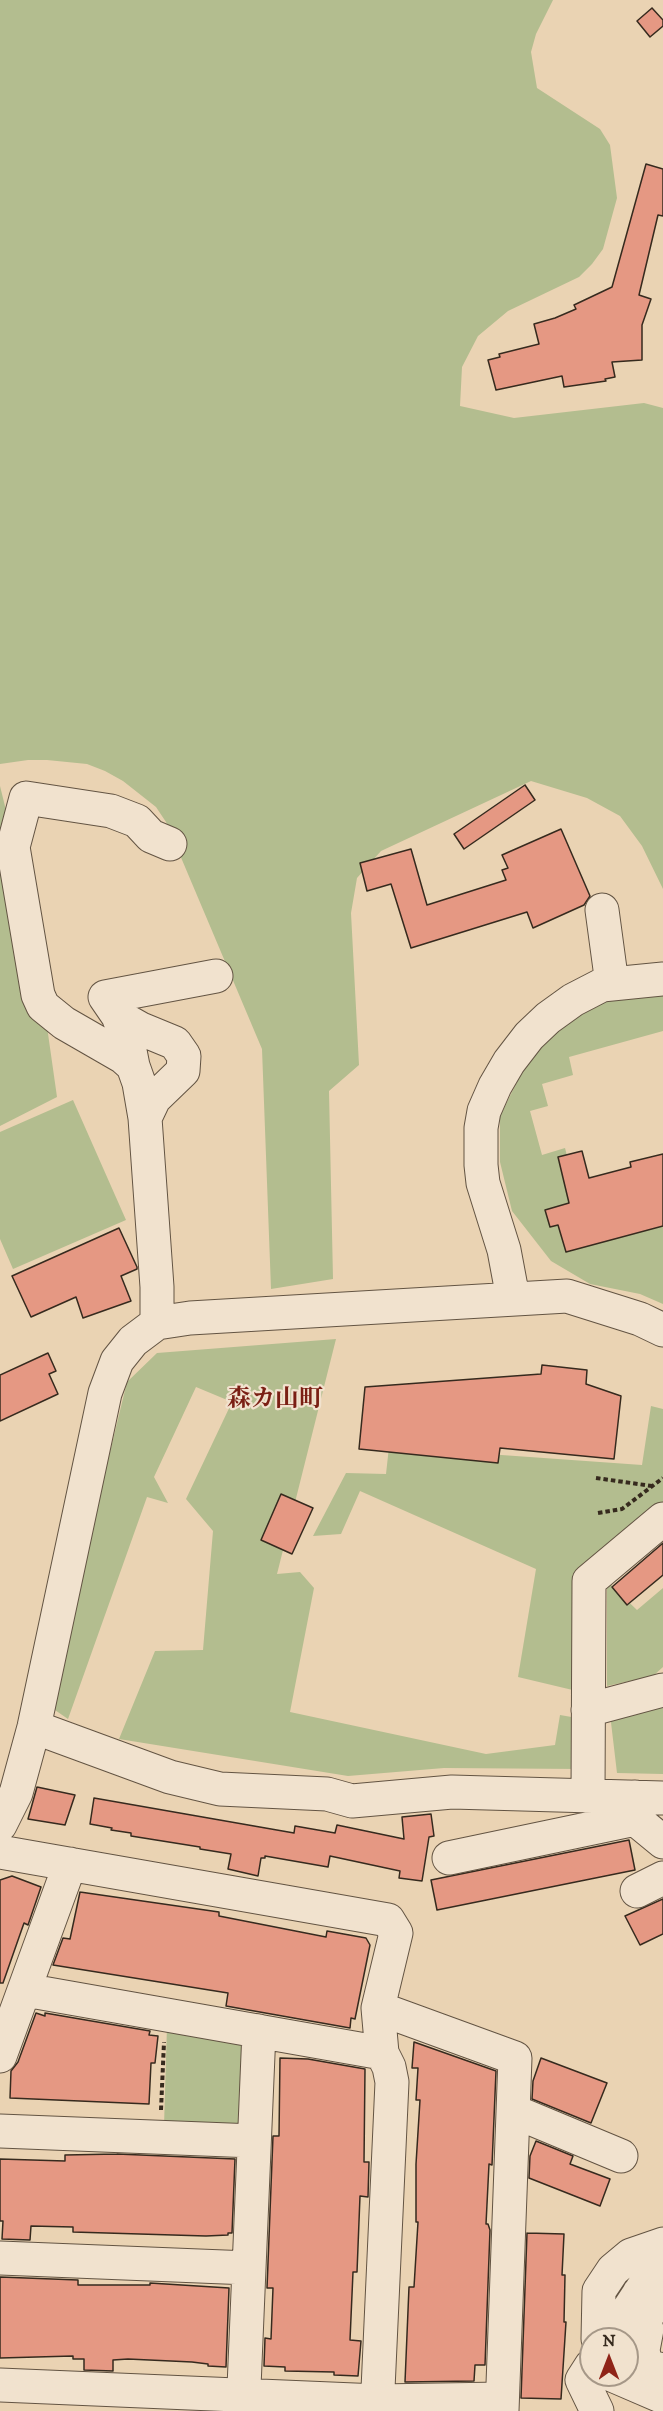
<!DOCTYPE html>
<html>
<head>
<meta charset="utf-8">
<style>
	body { margin:0 }
	#map { position:relative; width:663px; height:2411px; overflow:hidden; background:#ead3b3; font-family:"IM FELL DW Pica",serif }
	canvas { display:block }
	.north { position:absolute; left:579px; top:2327px; width:60px; height:60px; box-sizing:border-box; background:#f1e2ce; border:2px solid #a69888; border-radius:50%; rotate:0deg; font-size:16px; font-weight:700; line-height:24px; text-align:center; color:#362a1e }
	.north::after { content:''; display:block; margin:auto; width:21px; height:27px; background:#8f2418; clip-path:polygon(50% 0,100% 100%,50% 72%,0 100%) }
</style>
</head>
<body>
<div id="map">
<canvas width="663" height="2411"></canvas>
<div class="north">N</div>
</div>
<script>
const g = document.querySelector('canvas').getContext('2d');
g.lineJoin = 'round';
function paint(path, color) { g.fillStyle = color; g.fill(path, 'evenodd'); }
const toPath = rows => new Path2D(rows.map(r => 'M' + r).join(''));
function strokePath(path, color, width, dash) { g.strokeStyle = color; g.lineWidth = width; g.lineCap = dash ? 'butt' : 'round'; g.setLineDash(dash || []); g.stroke(path); }
function drawText(font, color, halo, rows, align = 'center') {
  g.font = font + ' "IM FELL DW Pica","Noto Serif JP",serif'; g.lineWidth = 4.5; g.setLineDash([]); g.textBaseline = 'middle'; g.strokeStyle = halo; g.fillStyle = color; for (const [text, x, y, turn = 0] of rows) {
    g.save(); g.translate(x, y); g.rotate((+turn || 0) * Math.PI / 180); g.textAlign = isNaN(turn) ? turn : align; if (halo) g.strokeText(text, 0, 0); g.fillText(text, 0, 0); g.restore();
  }
}
paint(toPath([
	[0,0,553,0,536,34,531,52,537,88,600,129,610,145,617,198,603,249,592,264,579,277,508,311,478,336,462,367,460,406,514,418,644,403,663,408,663,889,642,846,620,816,587,798,531,781,381,851,357,878,351,913,359,1065,329,1091,333,1279,271,1289,262,1049,166,822,156,807,123,781,105,771,87,764,47,760,28,760,0,764],
	[0,786,30,907,57,1097,0,1126],
	[663,988,663,1031,569,1057,573,1075,542,1084,548,1106,530,1111,542,1155,565,1148,578,1198,663,1176,663,1304,640,1294,590,1284,551,1261,512,1211,500,1162,500,1116,533,1050,594,1000],
	[73,1100,126,1220,13,1269,0,1239,0,1132],
	[336,1339,277,1574,300,1572,314,1588,290,1712,486,1754,555,1745,560,1715,583,1719,580,1769,444,1768,348,1776,119,1739,155,1651,203,1650,213,1531,186,1499,232,1402,196,1387,154,1477,168,1503,147,1497,68,1719,52,1708,67,1628,127,1382,157,1353],
	[651,1406,663,1409,663,1504,581,1569,581,1692,518,1677,536,1569,360,1491,341,1534,313,1536,346,1473,386,1474,389,1447,642,1465],
	[607,1581,637,1610,663,1588,663,1667,653,1676,607,1686],
	[663,1699,663,1774,617,1773,610,1714],
	[167,2026,239,2040,248,2052,246,2118,235,2130,164,2126]
]), '#b3bd8f');
const building = toPath([
	[652,8,663,20,663,26,650,37,637,21,652,8],
	[646,164,663,169,663,216,658,215,639,295,651,299,642,325,642,360,612,362,615,377,605,379,606,381,564,387,562,376,496,390,488,360,500,357,499,354,539,344,534,324,555,318,576,309,574,305,612,287,646,164],
	[525,785,535,800,464,849,454,834,525,785],
	[561,829,590,896,584,905,533,928,527,912,411,948,391,884,367,891,360,863,411,849,427,905,506,880,502,870,508,868,502,855,561,829],
	[582,1151,589,1178,631,1167,630,1162,663,1154,663,1226,566,1252,558,1225,550,1227,545,1210,569,1203,558,1157,582,1151],
	[119,1228,137,1267,137,1269,121,1276,131,1301,83,1318,76,1297,31,1317,12,1276,119,1228],
	[48,1353,56,1371,49,1374,58,1394,0,1421,0,1375,48,1353],
	[542,1365,587,1370,586,1384,621,1396,614,1459,500,1448,498,1463,359,1449,365,1387,541,1374,542,1365],
	[281,1494,313,1508,292,1554,261,1540,281,1494],
	[663,1543,663,1575,627,1605,612,1587,663,1543],
	[37,1787,75,1795,65,1825,28,1819,37,1787],
	[94,1798,294,1833,295,1826,335,1833,337,1825,404,1839,402,1817,431,1814,434,1836,429,1837,422,1881,399,1878,400,1871,330,1856,328,1867,265,1856,265,1858,261,1858,258,1876,228,1869,231,1854,200,1849,200,1847,131,1836,131,1833,111,1830,112,1828,90,1824,94,1798],
	[629,1840,635,1870,437,1910,431,1880,629,1840],
	[12,1876,41,1887,28,1925,24,1923,3,1983,0,1983,0,1880,12,1876],
	[80,1892,219,1912,219,1916,326,1937,327,1931,366,1938,370,1945,355,2019,351,2018,350,2028,226,2006,228,1993,53,1965,63,1938,70,1939,80,1892],
	[663,1899,663,1934,640,1945,625,1916,663,1899],
	[36,2013,45,2016,45,2013,150,2031,149,2035,158,2036,155,2063,151,2063,149,2104,10,2098,11,2071,18,2062,36,2013],
	[414,2042,496,2071,492,2165,489,2164,486,2224,488,2224,490,2230,485,2365,475,2365,474,2381,405,2382,409,2287,414,2287,418,2222,416,2222,416,2164,420,2100,416,2100,418,2068,412,2068,414,2042],
	[280,2058,308,2059,365,2069,364,2162,369,2162,368,2197,360,2196,357,2272,353,2272,350,2340,361,2341,358,2376,334,2375,334,2372,285,2371,285,2367,264,2366,265,2338,271,2339,273,2288,267,2288,273,2136,279,2136,280,2058],
	[541,2058,607,2083,591,2123,532,2099,533,2081,541,2058],
	[536,2141,573,2156,570,2164,610,2179,600,2206,529,2178,530,2156,536,2141],
	[117,2154,235,2159,232,2233,228,2233,228,2235,206,2236,73,2232,73,2227,31,2226,30,2240,2,2239,3,2221,0,2221,0,2159,65,2161,65,2155,117,2154],
	[527,2233,564,2234,562,2275,565,2275,564,2322,566,2322,561,2399,521,2398,527,2233],
	[0,2277,78,2280,78,2285,150,2285,150,2283,229,2288,226,2367,208,2366,208,2364,192,2362,128,2359,113,2360,113,2371,84,2370,84,2359,73,2359,73,2356,0,2358,0,2277]
]);
paint(building, '#e59883');
strokePath(building, '#362a1e', 1.5);
const minor = toPath([
	[602,910,612,984],
	[118,1016,141,1029,175,1043,184,1056,183,1071,154,1099,145,1118],
	[133,1066,128,1041,118,1016,105,997,216,976],
	[513,1298,504,1250,483,1183,481,1165,481,1128,484,1111,495,1086,509,1062,529,1036,548,1018,573,1000,602,985,663,979],
	[157,1323,157,1287,145,1118,139,1083,133,1066,123,1057,64,1023,43,1006,38,995,13,847,26,798,111,811,137,821,151,836,170,844],
	[588,1710,663,1690],
	[34,1727,170,1777,220,1789,327,1794,352,1801,452,1792,663,1798],
	[588,1795,589,1581,663,1519],
	[635,1819,663,1842],
	[0,1825,16,1793,34,1727,105,1393,117,1361,133,1341,157,1323,190,1318,567,1296,640,1319,663,1330],
	[0,1852,388,1920,396,1933,378,2008,382,2053,389,2067,392,2082,377,2411],
	[449,1858,635,1819,635,1797],
	[637,1891,663,1878],
	[25,1990,382,2053],
	[378,2008,515,2058,502,2411],
	[0,2056,70,1864],
	[513,2111,621,2156],
	[0,2131,254,2141],
	[0,2258,249,2268],
	[639,2293,663,2306],
	[647,2329,643,2350,646,2366,663,2370],
	[598,2339,599,2291,613,2270,631,2255,663,2244],
	[609,2339,663,2257],
	[591,2366,582,2380,597,2411],
	[612,2375,663,2397],
	[0,2385,378,2401,501,2399],
	[243,2411,259,2031]
]);
strokePath(minor, '#635443', 35);
strokePath(toPath([
	[596,1478,652,1486],
	[598,1513,622,1509,663,1478],
	[161,2110,164,2042]
]), '#362a1e', 4, [4.5, 3]);
strokePath(minor, '#f1e2ce', 33);
drawText('bold 24px', '#7a1f14', '#f1e2ce', [
	["森カ山町",275,1401]
]);
</script>
</body>
</html>
